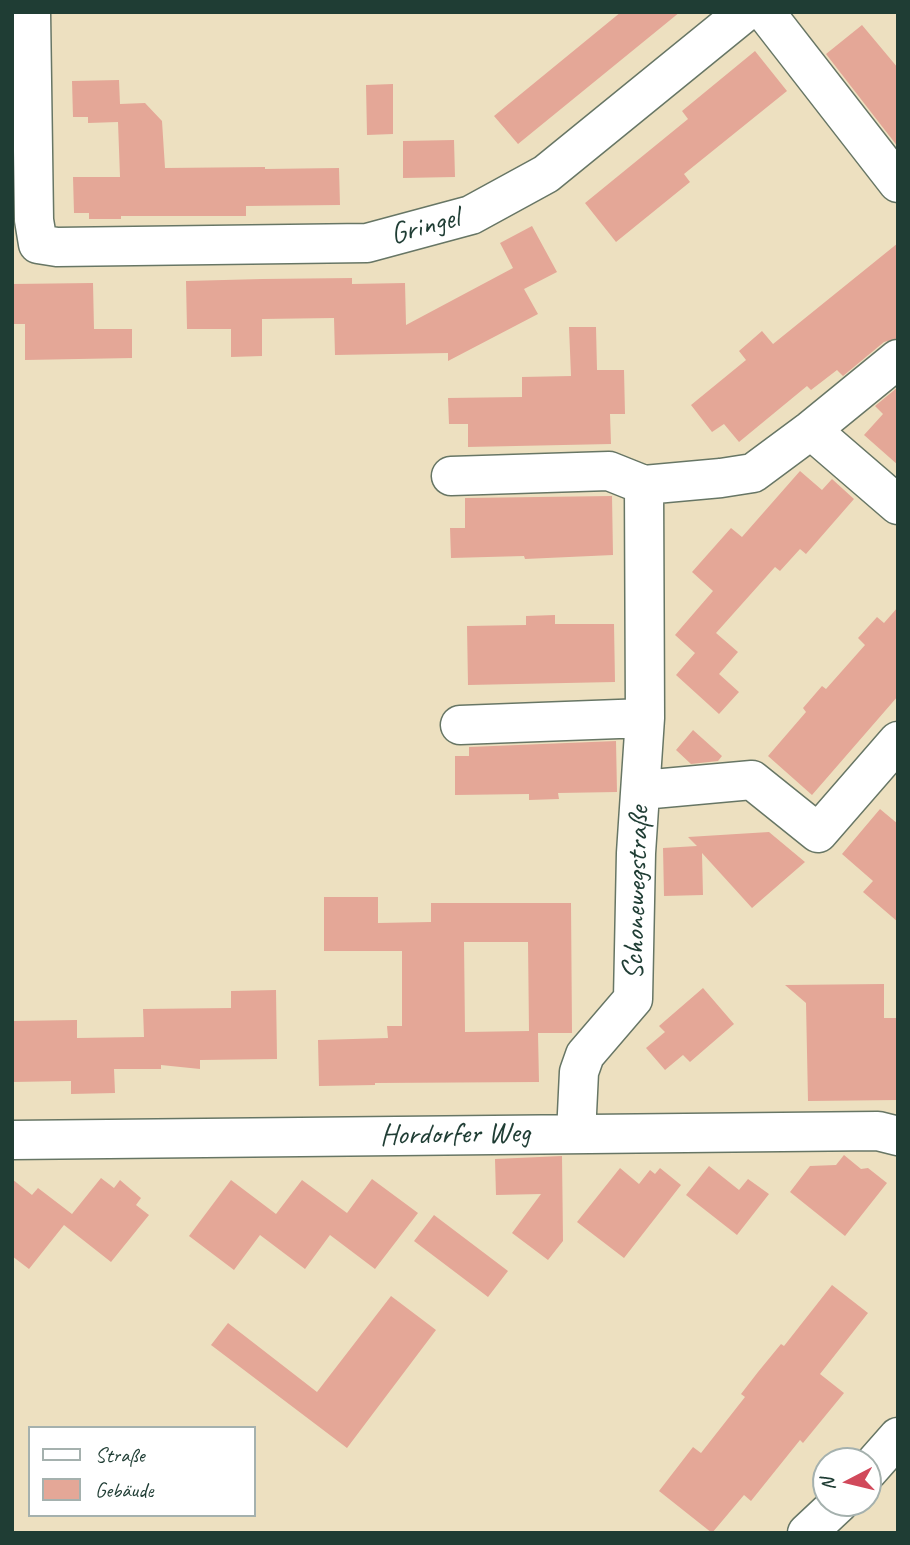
<!DOCTYPE html>
<html>
<head>
<meta charset="utf-8">
<style>
	body { margin:0 }
	#map { position:relative; width:910px; height:1545px; overflow:hidden; background:#ede0c0; font-family:Caveat,sans-serif }
	canvas { display:block }
	.frame { position:absolute; inset:0; border:14px solid #1f3d34; pointer-events:none }
	.legend { position:absolute; left:28px; top:1426px; width:228px; height:91px; box-sizing:border-box; background:#fff; border:2px solid #a5b1ae; margin:0; padding:9px 12px; list-style:none; font-size:21px; color:#1f3d34 }
	.legend li { display:flex; align-items:center; gap:14px; height:35px }
	.legend b { width:35px; border:2px solid #a5b1ae }
	.north { position:absolute; left:812px; top:1447px; width:70px; height:70px; box-sizing:border-box; background:#fff; border:2px solid #a5b1ae; border-radius:50%; rotate:263deg; font-size:19px; font-weight:700; line-height:28px; text-align:center; color:#1f3d34 }
	.north::after { content:''; display:block; margin:auto; width:24px; height:32px; background:#d1495b; clip-path:polygon(50% 0,100% 100%,50% 72%,0 100%) }
</style>
</head>
<body>
<div id="map">
<canvas width="910" height="1545"></canvas>
<div class="frame"></div>
<ul class="legend">
<li><b style="height:9px;background:#fff"></b>Straße</li>
<li><b style="height:19px;background:#e4a797"></b>Gebäude</li>
</ul>
<div class="north">N</div>
</div>
<script>
const g = document.querySelector('canvas').getContext('2d');
g.lineJoin = 'round';
function paint(path, color) { g.fillStyle = color; g.fill(path, 'evenodd'); }
const toPath = rows => new Path2D(rows.map(r => 'M' + r).join(''));
function strokePath(path, color, width, dash) { g.strokeStyle = color; g.lineWidth = width; g.lineCap = dash ? 'butt' : 'round'; g.setLineDash(dash || []); g.stroke(path); }
function drawText(font, color, halo, rows, align = 'center') {
  g.font = font + ' Caveat,sans-serif'; g.lineWidth = 5; g.setLineDash([]); g.textBaseline = 'middle'; g.strokeStyle = halo; g.fillStyle = color; for (const [text, x, y, turn = 0] of rows) {
    g.save(); g.translate(x, y); g.rotate((+turn || 0) * Math.PI / 180); g.textAlign = isNaN(turn) ? turn : align; if (halo) g.strokeText(text, 0, 0); g.fillText(text, 0, 0); g.restore();
  }
}
paint(toPath([
	[621,12,680,12,518,144,494,116],
	[862,25,898,68,898,147,826,54],
	[755,51,787,91,684,174,690,182,616,242,585,203,688,119,682,111],
	[119,80,120,104,145,103,162,121,165,168,265,167,265,169,339,168,340,205,246,206,246,216,121,216,121,219,89,219,89,213,74,213,73,177,120,177,118,122,88,123,88,117,73,117,72,81],
	[393,84,393,134,367,135,366,85],
	[454,140,455,177,403,178,403,141],
	[532,226,557,272,524,289,538,314,448,361,448,353,335,355,334,318,262,319,262,356,231,357,231,329,187,329,186,281,262,279,352,278,352,284,405,283,406,325,513,268,500,243],
	[898,243,898,338,884,342,843,376,837,370,811,390,807,386,739,442,724,424,712,432,691,405,746,360,739,351,762,331,773,344],
	[93,283,94,329,132,329,132,358,25,360,25,324,12,324,12,284],
	[569,327,596,327,597,370,624,370,625,414,610,414,611,444,468,447,468,424,449,424,448,398,522,397,522,377,571,376],
	[898,387,898,465,864,435,883,414,875,406],
	[800,471,822,490,832,479,854,499,806,554,800,549,780,571,775,567,716,633,738,652,719,674,739,692,719,714,676,675,695,653,675,635,713,591,692,572,731,528,742,537],
	[612,496,613,555,525,559,524,556,451,558,450,528,465,528,465,498],
	[898,607,898,696,812,795,768,756,806,712,803,708,822,686,826,689,865,645,858,638,877,617,884,623],
	[555,615,555,624,614,624,615,682,468,685,467,626,526,625,526,616],
	[693,730,722,756,718,761,691,764,676,750],
	[616,741,617,792,558,793,559,799,529,800,529,794,455,795,455,756,469,756,469,747],
	[880,809,898,824,898,922,863,892,873,881,842,854],
	[769,832,805,862,752,908,702,853,703,895,664,896,663,848,697,846,688,837],
	[324,897,378,897,378,923,431,922,431,903,571,903,572,1033,538,1033,539,1082,375,1083,375,1085,319,1086,318,1040,388,1038,387,1026,402,1026,402,951,324,951],
	[464,942,528,942,529,1031,465,1032],
	[884,984,884,1018,898,1018,898,1100,808,1101,806,1003,785,985],
	[703,988,734,1024,690,1062,683,1055,665,1070,646,1048,665,1032,659,1026],
	[276,990,277,1059,200,1060,200,1069,161,1065,161,1069,114,1069,115,1093,71,1094,71,1081,12,1082,12,1021,77,1020,77,1038,144,1037,143,1009,231,1008,231,991],
	[844,1155,861,1169,868,1168,887,1183,845,1236,790,1192,810,1166,836,1165],
	[562,1156,563,1241,548,1260,512,1233,541,1194,496,1195,495,1159],
	[709,1166,739,1190,748,1179,769,1194,737,1235,686,1195],
	[620,1168,639,1184,650,1170,655,1174,660,1168,681,1185,624,1258,577,1222],
	[101,1178,114,1188,120,1180,141,1198,136,1205,149,1215,111,1262,64,1225,29,1269,12,1256,12,1179,32,1195,38,1188,72,1214],
	[372,1179,418,1213,375,1269,330,1235,305,1269,260,1235,234,1270,189,1236,231,1180,276,1214,302,1180,347,1213],
	[434,1215,508,1271,488,1297,414,1241],
	[832,1285,868,1313,820,1374,844,1393,803,1443,800,1440,751,1501,744,1495,712,1533,659,1491,693,1447,701,1453,745,1397,741,1394,758,1372,781,1344,784,1346],
	[391,1296,436,1330,347,1448,211,1345,228,1323,317,1392]
]), '#e4a797');
const minor = toPath([
	[31,12,34,220,38,244,57,247,367,243,471,215,546,174,745,12],
	[765,12,898,183],
	[811,430,898,505],
	[451,476,609,471,644,485],
	[460,725,645,718],
	[642,790,752,780,818,833,898,741],
	[576,1134,579,1072,585,1055,633,999,636,853,645,718,644,485,721,478,753,473,811,430,898,359],
	[12,1140,878,1131,898,1136],
	[868,1471,898,1437],
	[807,1533,839,1503]
]);
strokePath(minor, '#677665', 41);
strokePath(minor, '#fff', 38);
drawText('30px', '#1f3d34', '#fff', [
	["Gringel",425,227,-15],
	["Schonewegstraße",637,893,-88],
	["Hordorfer Weg",455,1135,-1]
]);
</script>
</body>
</html>
